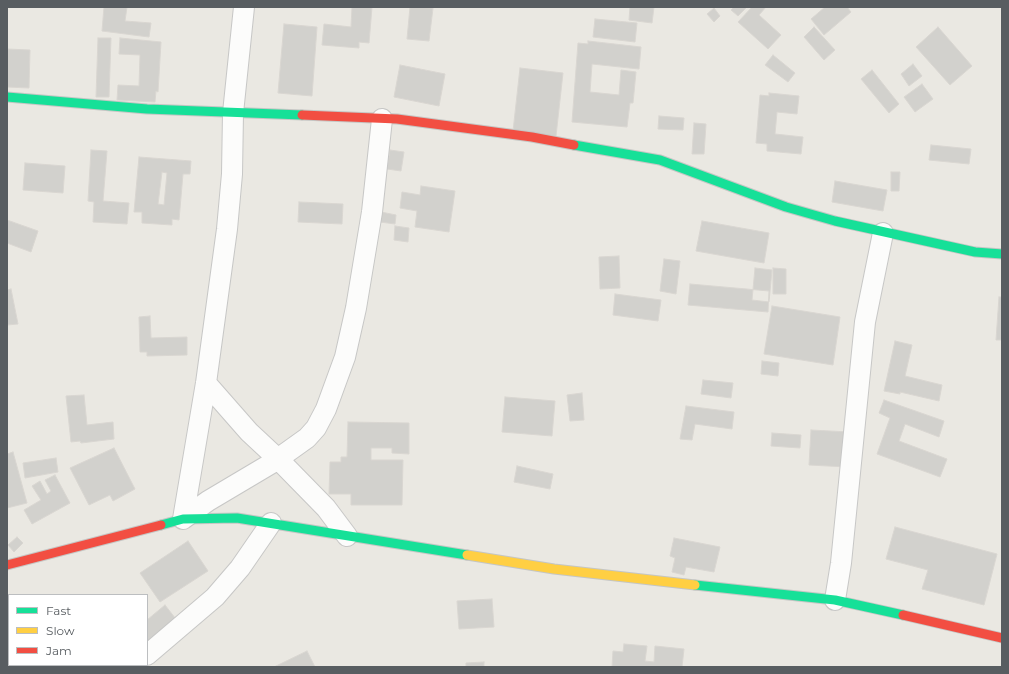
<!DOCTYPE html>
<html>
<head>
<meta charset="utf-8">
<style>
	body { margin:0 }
	#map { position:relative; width:1009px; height:674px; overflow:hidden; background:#eae8e2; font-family:Montserrat,sans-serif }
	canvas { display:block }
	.frame { position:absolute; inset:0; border:8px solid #585d61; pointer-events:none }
	.legend { position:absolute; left:8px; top:594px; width:140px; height:72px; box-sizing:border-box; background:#fff; border:1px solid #bcbec0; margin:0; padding:5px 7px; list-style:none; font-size:12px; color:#585d61 }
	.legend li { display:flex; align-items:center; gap:8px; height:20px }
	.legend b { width:20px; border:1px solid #bcbec0 }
</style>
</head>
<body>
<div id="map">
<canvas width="1009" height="674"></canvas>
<div class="frame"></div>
<ul class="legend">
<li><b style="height:5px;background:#16e098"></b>Fast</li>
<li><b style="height:5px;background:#ffcf43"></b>Slow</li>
<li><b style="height:5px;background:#f24e42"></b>Jam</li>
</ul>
</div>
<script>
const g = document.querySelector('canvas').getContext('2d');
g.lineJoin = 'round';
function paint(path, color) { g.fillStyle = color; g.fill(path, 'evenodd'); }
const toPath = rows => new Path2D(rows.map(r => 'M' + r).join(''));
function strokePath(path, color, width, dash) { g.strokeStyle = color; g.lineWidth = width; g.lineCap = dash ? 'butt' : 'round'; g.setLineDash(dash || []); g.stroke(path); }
const building = toPath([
	[104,7,127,7,125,21,151,23,149,37,102,31,104,7],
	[352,7,372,7,369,43,359,42,359,48,322,45,324,24,351,27,352,7],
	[410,7,433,8,429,41,407,39,410,7],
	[630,7,654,7,652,23,629,20,630,7],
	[734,7,747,7,738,16,731,10,734,7],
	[752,7,766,7,759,15,781,35,768,49,738,22,752,7],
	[825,7,847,7,851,12,824,35,811,19,825,7],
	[714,8,720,16,714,22,707,14,714,8],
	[595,19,637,23,635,42,593,37,595,19],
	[284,24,317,27,312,96,278,93,284,24],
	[814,27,835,50,824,60,804,37,814,27],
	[938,27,972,66,950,85,916,47,938,27],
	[98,38,111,38,109,97,96,97,98,38],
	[120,38,161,42,158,92,156,91,155,102,117,100,118,85,139,86,140,55,119,54,120,38],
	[588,41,641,47,639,69,592,64,590,92,619,95,621,70,636,72,633,103,630,103,627,127,572,122,578,43,588,44,588,41],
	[7,49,30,50,29,88,7,87,7,49],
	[773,55,795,73,788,82,765,65,773,55],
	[913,64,922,76,909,86,901,74,913,64],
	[400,65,445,74,439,106,394,97,400,65],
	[520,68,563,73,556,136,513,131,520,68],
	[872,70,899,104,889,113,861,79,872,70],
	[922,84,933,99,915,112,904,97,922,84],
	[769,93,799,96,797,114,777,112,775,134,803,137,801,154,767,151,767,144,756,143,760,95,769,96,769,93],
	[659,116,684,118,683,130,658,129,659,116],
	[694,123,706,124,704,154,692,154,694,123],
	[931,145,971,149,969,164,929,160,931,145],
	[91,150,107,151,103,201,129,203,127,224,93,222,94,202,88,201,91,150],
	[390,150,404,152,401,171,387,169,390,150],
	[139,157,191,161,190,174,183,174,179,220,172,219,172,225,142,223,142,212,134,212,139,157],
	[162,172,167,173,164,205,158,204,162,172],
	[25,163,65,166,63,193,23,190,25,163],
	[891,172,900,172,899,191,891,191,891,172],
	[835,181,887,190,883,211,832,202,835,181],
	[421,186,455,191,449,232,415,227,417,211,400,208,402,192,420,195,421,186],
	[299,202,343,204,342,224,298,222,299,202],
	[381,212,396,215,395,224,380,222,381,212],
	[7,220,38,231,31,252,7,243,7,220],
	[702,221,769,233,764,263,696,251,702,221],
	[395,226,409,228,408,242,394,240,395,226],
	[619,256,620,288,600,289,599,257,619,256],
	[664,259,680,261,676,294,660,291,664,259],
	[755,268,772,270,769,302,752,300,755,268],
	[773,268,786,269,786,294,773,294,773,268],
	[690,284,769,291,768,312,688,305,690,284],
	[11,289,18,324,7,325,7,290,11,289],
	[615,294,661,300,658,321,613,315,615,294],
	[999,297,1002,297,1002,340,996,340,999,297],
	[772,306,840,317,833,365,764,354,772,306],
	[150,316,151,338,187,337,187,355,147,356,147,352,140,352,139,317,150,316],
	[895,341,912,345,905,376,942,385,939,401,900,392,900,394,884,391,895,341],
	[762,361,779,363,778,376,761,374,762,361],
	[703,380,733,383,731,398,701,394,703,380],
	[582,393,584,420,570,421,567,395,582,393],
	[84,395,87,425,113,422,114,439,81,443,80,441,71,442,66,396,84,395],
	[505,397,555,401,552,436,502,432,505,397],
	[884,400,944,421,939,437,905,424,899,441,947,459,940,477,877,454,890,418,879,413,884,400],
	[686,406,734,412,732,429,695,424,692,440,680,439,686,406],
	[348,422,409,423,409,454,392,453,392,448,371,448,371,460,403,460,402,505,351,505,351,494,329,494,330,462,341,462,341,457,347,457,348,422],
	[811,430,849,432,847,467,809,465,811,430],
	[772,433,801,435,800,448,771,446,772,433],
	[114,448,135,489,113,501,110,495,89,505,70,468,114,448],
	[13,452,27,503,7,508,7,454,13,452],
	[56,458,58,472,25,478,23,463,56,458],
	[517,466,553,474,550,489,514,482,517,466],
	[55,475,70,503,32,524,24,510,41,500,32,486,40,481,47,494,51,491,45,480,55,475],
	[895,527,997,554,984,605,922,589,928,570,886,559,895,527],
	[17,537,23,543,14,552,8,545,17,537],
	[674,538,720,547,714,572,686,567,684,575,672,572,675,558,670,556,674,538],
	[188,541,208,571,160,602,140,573,188,541],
	[492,599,494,627,459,629,457,601,492,599],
	[165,605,179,623,147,649,147,620,165,605],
	[624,644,647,646,645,661,654,662,655,646,684,649,682,667,612,667,613,651,623,652,624,644],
	[307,651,315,667,274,667,307,651],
	[484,662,484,667,466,667,466,663,484,662],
	[93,665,129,665,127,667,95,667,93,665]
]);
paint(building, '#d2d1cd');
strokePath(building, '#d9d6d1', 1);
const street = toPath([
	[206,383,249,432,278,459,326,508,347,536],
	[183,519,206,383,227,229,232,174,233,113,244,7],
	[183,519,208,501,272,463,307,438,316,428,326,409,345,357,356,308,372,212,382,119],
	[835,600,841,563,865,322,883,233],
	[147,655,215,597,240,568,271,523],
	[134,667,136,665]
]);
const fast = toPath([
	[7,97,147,109,302,115],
	[574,145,660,160,786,207,835,221,975,252,1002,254],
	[161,525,183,519,237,518,467,555],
	[695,585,835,600,903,615]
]);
const slow = toPath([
	[467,555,554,569,695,585]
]);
const jam = toPath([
	[302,115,397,119,532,137,574,145],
	[7,565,161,525],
	[903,615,1002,638]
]);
strokePath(street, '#c7c7c6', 22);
strokePath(fast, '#c5c6c4', 11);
strokePath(slow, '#c5c6c4', 11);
strokePath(jam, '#c5c6c4', 11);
strokePath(street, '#fcfcfb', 20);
strokePath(fast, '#16e098', 9);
strokePath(slow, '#ffcf43', 9);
strokePath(jam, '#f24e42', 9);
</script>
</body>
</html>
